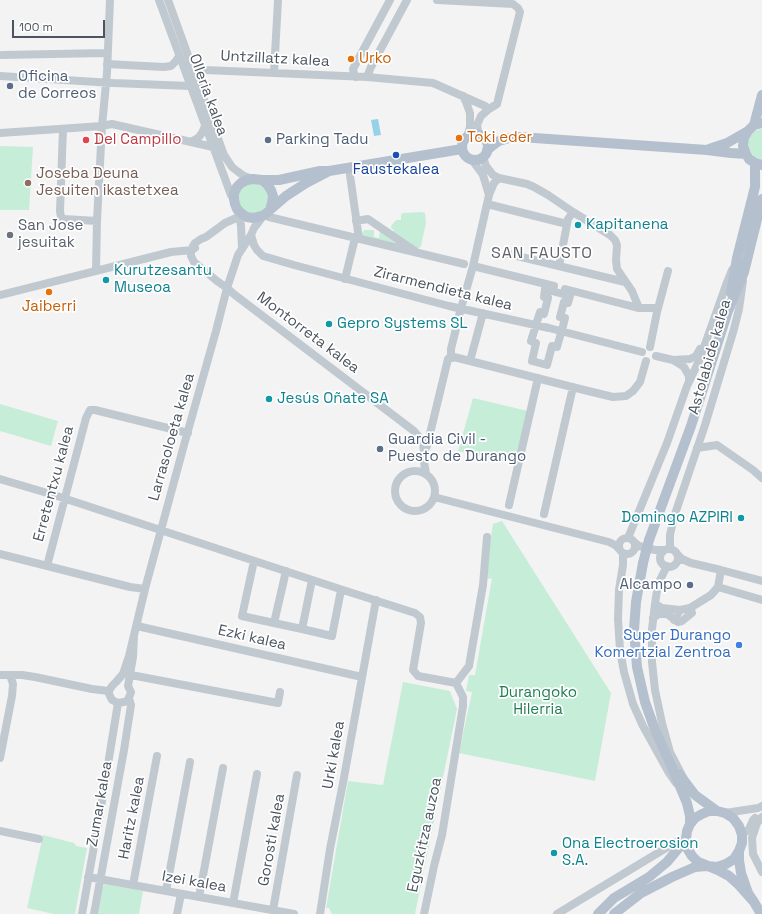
<!DOCTYPE html>
<html>
<head>
<meta charset="utf-8">
<style>
	body { margin:0 }
	#map { position:relative; width:762px; height:914px; overflow:hidden; background:#f4f3f3; font-family:"Space Grotesk",sans-serif }
	canvas { display:block }
	.scale { position:absolute; left:12px; top:20px; width:93px; height:18px; box-sizing:border-box; border:2px solid #4b545f; border-top:0; padding-left:5px; font-size:12px; line-height:14px; white-space:nowrap; color:#4b545f; -webkit-text-stroke:3px #fff; paint-order:stroke }
</style>
</head>
<body>
<div id="map">
<canvas width="762" height="914"></canvas>
<div class="scale">100 m</div>
</div>
<script>
const g = document.querySelector('canvas').getContext('2d');
g.lineJoin = 'round';
function paint(path, color) { g.fillStyle = color; g.fill(path, 'evenodd'); }
const toPath = rows => new Path2D(rows.map(r => 'M' + r).join(''));
function strokePath(path, color, width, dash) { g.strokeStyle = color; g.lineWidth = width; g.lineCap = dash ? 'butt' : 'round'; g.setLineDash(dash || []); g.stroke(path); }
function drawText(font, color, halo, rows, align = 'center') {
  g.font = font + ' "Space Grotesk",sans-serif'; g.lineWidth = 3.5; g.setLineDash([]); g.textBaseline = 'middle'; g.strokeStyle = halo; g.fillStyle = color; for (const [text, x, y, turn = 0] of rows) {
    g.save(); g.translate(x, y); g.rotate((+turn || 0) * Math.PI / 180); g.textAlign = isNaN(turn) ? turn : align; if (halo) g.strokeText(text, 0, 0); g.fillText(text, 0, 0); g.restore();
  }
}
paint(toPath([
	[762,129,762,160,756,158,752,154,749,149,748,143,750,138,753,133,757,130],
	[0,146,33,147,29,210,0,210],
	'238 198a15 15 0 1 1 30 0a15 15 0 1 1-30 0Z',
	[422,212,425,213,426,223,421,246,418,249,393,232,394,230,391,228,391,226,396,220,401,220,401,215,403,213],
	[364,230,374,230,374,237,379,238,380,230,402,246,360,237],
	[473,398,528,411,514,463,458,451],
	[0,404,58,421,51,446,0,431],
	[502,521,611,693,595,781,459,753,472,692,466,691,469,675,475,675,492,578,488,579,485,575,493,524],
	[403,682,450,691,457,709,415,914,332,914,329,908,326,908,348,781,383,785],
	[43,835,74,843,76,846,87,848,75,914,54,914,27,908],
	[105,884,143,891,139,914,98,914,103,887]
]), '#c6edd7');
paint(toPath([
	[378,119,381,135,374,136,371,120]
]), '#96d2e7');
strokePath(toPath([
	[159,0,231,195,234,199],
	[168,0,224,155,232,167,237,171,244,176,253,179],
	[2,55,107,53],
	[107,64,164,67,171,66,176,61,179,56],
	[193,67,205,70,367,77,433,83,485,106,489,109,497,104,520,12,518,8,513,4,437,0],
	[274,73,278,0],
	[0,76,113,83,190,86],
	[356,77,354,74,353,69,390,0],
	[367,77,371,67,407,0],
	[463,96,466,102,470,113,470,127,467,137],
	[63,129,60,211,61,217,64,219,97,221],
	[0,133,102,126,112,124,213,147,224,155],
	[480,136,478,131,477,125,481,116,489,109],
	[191,142,198,138,202,133,205,126],
	[483,157,486,166,493,175,499,178,527,184,534,187,548,195,573,212,610,235,615,240,617,245,616,260,617,269,632,291,639,308],
	[472,160,483,175,489,195],
	[349,168,359,239],
	[487,204,567,224],
	[238,212,241,225,242,248],
	[243,215,225,223,206,237,201,239,195,243,193,246,191,251,191,256,194,262,217,281,227,288,235,295,414,431,420,438,423,443,424,452,423,456,426,474],
	[269,217,464,264],
	[356,221,368,219,415,251],
	[251,235,254,245,257,250,263,256,294,265,449,306,549,328,642,352],
	[509,254,625,282],
	[473,266,554,286],
	[559,266,568,219,573,212],
	[96,270,97,221,102,126,107,73,110,0],
	[345,279,355,238],
	[545,289,570,296,568,303,564,302,560,317,565,318,563,326,557,347,552,346,547,365,532,361,536,343,531,341,540,312,544,314,548,298,544,297,545,289],
	[565,289,623,304,639,308,658,308],
	[0,295,171,252,192,250,195,248],
	[483,313,470,361,584,390,613,397,626,396,633,391,640,382,646,361],
	[650,347,657,312,668,271],
	[656,356,673,360,690,359,696,356,700,349],
	[452,358,451,353,451,349,460,312,473,266,489,195,494,183,499,178],
	[673,360,684,367,689,376,689,381],
	[697,448,717,445,753,470,762,478],
	[424,451,427,446,448,359,450,357,454,357,470,361],
	'395 491a20 20 0 1 1 40 0a20 20 0 1 1-40 0Z',
	[0,479,54,495,343,590,415,613,420,617,421,623,413,670,418,676,456,683,469,666,483,585,487,537],
	[434,497,609,542,615,545,619,549],
	[509,505,538,378],
	[544,514,573,387],
	[628,538,667,443,687,386,699,361,726,285,732,270],
	'619 546a8 8 0 1 1 16 0a8 8 0 1 1-16 0Z',
	[633,541,639,546,655,550,664,550],
	[670,549,670,535,674,517,705,425,734,329,739,309,743,281],
	'660 558a9 9 0 1 1 18 0a9 9 0 1 1-18 0Z',
	[623,553,623,565,619,590,618,619,620,650,624,672,633,704,643,726,669,773,676,783],
	[0,554,130,587,145,589],
	[677,554,682,559,691,563,721,570,762,581],
	[254,561,242,616,274,623],
	[47,566,86,418,90,410,95,410,188,433],
	[667,566,658,584,655,604,652,629,652,662,655,690,662,723,670,752,684,779],
	[286,571,274,623,302,629,312,580],
	[718,587,762,600],
	[655,604,662,608,680,610],
	[653,618,659,614,667,614,678,622,682,621,692,613,690,608],
	[674,620,680,610,690,608,711,595,718,587,721,570],
	[137,626,362,677],
	[302,629,332,636,341,590],
	[134,635,133,657,128,686,131,692,130,695,127,701,124,702,118,703,112,700,109,694,109,691,112,686,116,682,123,674,129,656,145,589,184,445,216,331,227,288,238,255,251,235,254,228,264,215],
	[0,675,22,675,35,677,92,689,109,691],
	[131,675,278,703,280,692],
	[0,758,12,696,13,684,10,675],
	[725,813,758,808,762,806],
	[762,817,757,823,752,838,753,854,762,872],
	[0,831,39,839],
	[742,835,749,829,753,820,755,818],
	[88,877,294,914],
	[133,885,157,756],
	[166,891,190,762],
	[199,897,223,768],
	[233,903,257,774],
	[273,910,297,775],
	[82,914,101,807,118,703],
	[94,914,124,750,131,705,129,698],
	[177,914,181,894],
	[320,914,330,849,343,783,376,600],
	[424,914,434,866,442,835,463,706,463,697,456,683],
	[557,914,676,842,686,839]
]), '#c1c9d0', 8);
strokePath(toPath([
	[754,125,762,95],
	[748,131,744,138,743,146,746,154,749,159,755,163,762,165],
	'462 147a13 13 0 1 1 26 0a13 13 0 1 1-26 0Z',
	[709,149,727,143,748,131,754,125,762,123],
	[487,150,492,146,499,141,509,138,520,137,707,150,731,153,746,154],
	[329,171,306,183,286,196,264,215,258,217,253,218,247,217,242,214,237,209,235,204,234,199,234,193,237,187,241,183,247,180,253,179,262,180,279,180,320,171,329,171,462,149],
	[262,180,267,184,271,190,273,196,272,203,270,209],
	[731,293,737,258,755,187,755,163],
	[649,540,691,426,728,311,744,272,762,199],
	[643,563,636,602,634,630,637,667,645,702,655,730,671,765,687,803,690,816,690,824],
	[679,774,695,795,717,811],
	[754,902,738,884,729,876,718,870,698,862,692,856,687,848,686,839,687,831,690,824,695,818,702,814,709,811,717,811,725,813,733,818,739,826,742,835,742,843,739,851,739,860,741,873,748,893,754,902,761,914],
	[598,914,614,898,649,877,667,862,686,839],
	[614,914,641,893,672,877,695,867,707,866,717,867,726,864,734,859,739,851]
]), '#b5c0ce', 10);
strokePath(toPath([
	[643,563,649,540]
]), '#b5c0ce', 10);
for (const [x, y, r, color] of [
	[351,59,4,"#e8710a"],
	[10,86,4,"#5c6f8a"],
	[459,138,4,"#e8710a"],
	[86,140,4,"#e0444e"],
	[268,140,4,"#5c6f8a"],
	[396,155,4,"#1a4fb4"],
	[28,183,4,"#8d6e63"],
	[578,225,4,"#0f9aa8"],
	[10,235,4,"#6b7280"],
	[106,280,4,"#0f9aa8"],
	[49,292,4,"#e8710a"],
	[329,324,4,"#0f9aa8"],
	[269,399,4,"#0f9aa8"],
	[380,449,4,"#5c6f8a"],
	[741,518,4,"#0f9aa8"],
	[690,585,4,"#5c6f8a"],
	[739,645,4,"#3f7fe0"],
	[554,853,4,"#0f9aa8"]
]) { const dot = new Path2D(); dot.arc(x, y, r, 0, 2 * Math.PI); g.fillStyle = color; g.fill(dot); strokePath(dot, '#fff', 1.5); }
drawText('15px', '#4b545f', '#fff', [
	["Untzillatz kalea",275,59,3],
	["Olleria kalea",208,95,70],
	["Zirarmendieta kalea",443,289,14],
	["Montorreta kalea",308,333,37],
	["Astolabide kalea",710,357,-74],
	["Larrasoloeta kalea",172,437,-74],
	["Erretentxu kalea",54,484,-75],
	["Ezki kalea",252,638,13],
	["Urki kalea",334,755,-80],
	["Zumar kalea",100,804,-80],
	["Haritz kalea",132,818,-79],
	["Eguzkitza auzoa",425,835,-78],
	["Gorosti kalea",272,840,-80],
	["Izei kalea",194,882,10]
]);
drawText('15px', '#c56008', '#fff', [
	["Urko",359,59],
	["Toki eder",467,138],
	["Jaiberri",49,307,"center"]
], 'left');
drawText('15px', '#4e5e75', '#fff', [
	["Oficina",18,77],
	["de Correos",18,94],
	["Parking Tadu",276,140],
	["Guardia Civil -",388,440],
	["Puesto de Durango",388,457],
	["Alcampo",682,585,"right"]
], 'left');
drawText('15px', '#be3a42', '#fff', [
	["Del Campillo",94,140]
], 'left');
drawText('15px', '#164399', '#fff', [
	["Faustekalea",396,170]
]);
drawText('15px', '#785e54', '#fff', [
	["Joseba Deuna",36,174],
	["Jesuiten ikastetxea",36,191]
], 'left');
drawText('15px', '#0d838f', '#fff', [
	["Kapitanena",586,225],
	["Kurutzesantu",114,271],
	["Museoa",114,288],
	["Gepro Systems SL",337,324],
	["Jesús Oñate SA",277,399],
	["Domingo AZPIRI",733,518,"right"],
	["Ona Electroerosion",562,844],
	["S.A.",562,861]
], 'left');
drawText('15px', '#5b616d', '#fff', [
	["San Jose",18,226],
	["jesuitak",18,243]
], 'left');
drawText('15px', '#366cbe', '#fff', [
	["Super Durango",731,636],
	["Komertzial Zentroa",731,653]
], 'right');
drawText('15px', '#1f7d53', '#fff', [
	["Durangoko",538,693],
	["Hilerria",538,710]
]);
g.letterSpacing = '1px';
drawText('16px', '#5f6267', '#fff', [
	["SAN FAUSTO",542,254]
]);
g.letterSpacing = '0px';
</script>
</body>
</html>
